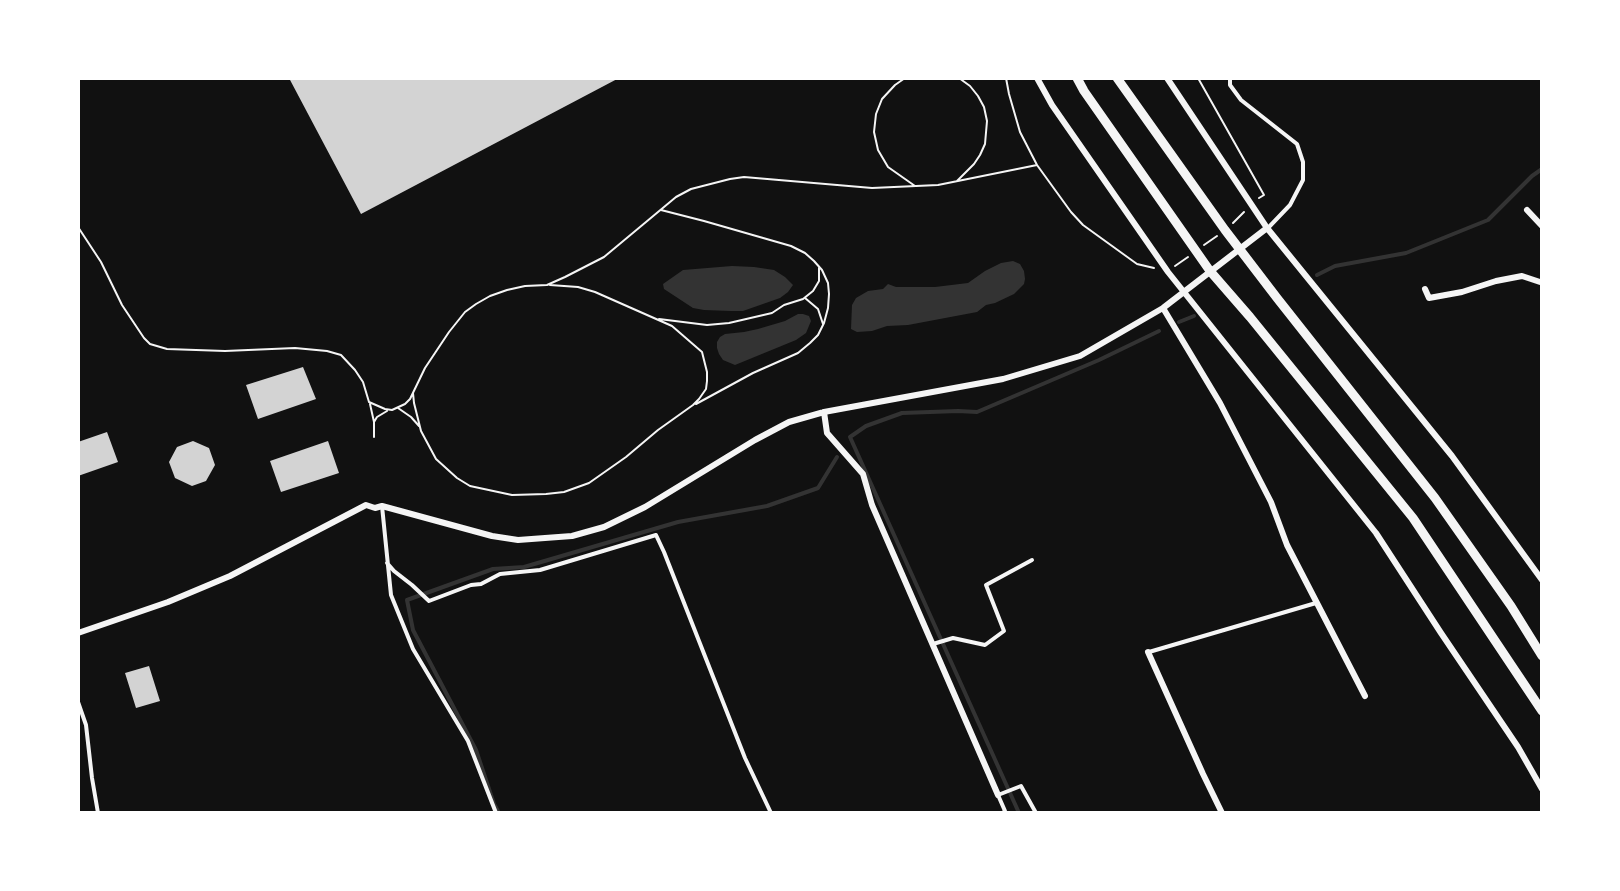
<!DOCTYPE html>
<html>
<head>
<meta charset="utf-8">
<style>
	body { margin:0 }
	#map { position:relative; width:1620px; height:891px; overflow:hidden; background:#111; font-family:Mulish,sans-serif }
	canvas { display:block }
	.frame { position:absolute; inset:0; border:80px solid #fff; pointer-events:none }
</style>
</head>
<body>
<div id="map">
<canvas width="1620" height="891"></canvas>
<div class="frame"></div>
</div>
<script>
const g = document.querySelector('canvas').getContext('2d');
g.lineJoin = 'round';
function paint(path, color) { g.fillStyle = color; g.fill(path, 'evenodd'); }
const toPath = rows => new Path2D(rows.map(r => 'M' + r).join(''));
function strokePath(path, color, width, dash) { g.strokeStyle = color; g.lineWidth = width; g.lineCap = dash ? 'butt' : 'round'; g.setLineDash(dash || []); g.stroke(path); }
paint(toPath([
	[1013,261,1020,264,1024,271,1025,279,1024,284,1014,294,995,303,986,305,977,312,908,325,887,326,872,331,857,332,851,329,852,305,856,298,868,291,883,289,888,284,896,287,935,287,968,283,985,271,1001,263],
	[732,266,754,267,774,270,785,277,793,285,788,292,780,298,743,311,731,311,704,310,693,308,664,289,663,284,683,270],
	[798,314,803,314,809,316,811,321,806,333,796,340,735,365,723,360,719,354,717,348,717,342,720,337,725,334,744,332,758,329,785,321]
]), '#333');
strokePath(toPath([
	[1317,275,1335,266,1406,253,1488,220,1532,176,1542,169],
	[1179,322,1194,316],
	[850,437,1019,813],
	[850,437,866,426,902,413,958,411,977,412,1099,360,1159,331],
	[499,813,494,804,476,750,413,630,407,600,493,569,524,567,678,522,767,506,818,488,837,457]
]), '#333', 4);
paint(toPath([
	[289,78,619,78,361,214],
	[303,367,316,399,258,419,246,385],
	[107,432,118,462,78,476,78,442],
	[193,441,209,448,215,465,206,481,192,486,175,478,169,462,177,447],
	[328,441,339,473,281,492,270,461],
	[149,666,160,701,136,708,125,673]
]), '#d3d3d3');
strokePath(toPath([
	[905,78,895,85,882,99,876,114,874,132,878,150,888,167,915,186],
	[1006,78,1009,94,1020,132,1037,165],
	[1198,78,1264,195,1259,198],
	[957,181,974,164,980,155,985,144,987,121,984,107,978,96,970,86,959,78],
	[661,210,704,221,791,246,805,253,814,261,822,270,828,283,829,294,828,308,824,323,818,335,810,343,798,353,753,373,696,404],
	[1233,223,1244,212],
	[78,227,101,262,122,305,144,338,150,344,167,349,225,351,295,348,327,351,341,355,355,370,363,382,369,402,385,409,392,410,405,404,410,399,425,368,449,332,465,312,476,304,490,296,507,290,525,286,547,285,565,277,604,257,676,197,691,189,730,179,744,177,872,188,938,185,1037,165,1071,212,1083,225,1137,264,1154,268],
	[1204,245,1217,236],
	[1175,266,1188,257],
	[805,298,818,309,823,324],
	[659,319,707,325,729,323,772,313,784,305,803,299,813,291,819,281,819,268],
	[413,393,414,403,421,431,436,459,457,478,470,486,512,495,546,494,564,492,589,483,626,457,658,430,693,405,699,399,706,389,707,381,707,372,702,352,672,326,595,292,578,287,550,285],
	[370,404,374,422],
	[398,408,411,417,419,426],
	[374,437,374,422,377,417,387,411]
]), '#f5f5f5', 2);
strokePath(toPath([
	[1230,78,1230,85,1241,100,1297,144,1303,162,1303,180,1290,205,1268,228],
	[382,506,391,595,413,649,468,741,496,813],
	[387,563,394,571,412,585,429,601,471,585,481,584,500,574,540,570,656,535,664,552,745,758,771,813],
	[933,644,953,638,985,645,1004,631,986,585,1032,560],
	[1149,652,1316,603],
	[78,702,86,725,92,778,98,813],
	[1003,813,1005,811,998,795,1021,786,1036,813]
]), '#f5f5f5', 4);
strokePath(toPath([
	[1037,78,1052,105,1168,272,1376,533,1441,633,1518,747,1542,789],
	[1167,78,1267,228,1452,456,1542,580],
	[1527,210,1542,226],
	[1425,289,1429,298,1462,292,1496,281,1522,276,1540,282,1542,282],
	[1163,308,1220,403,1271,502,1287,545,1365,696],
	[824,412,827,433,863,474,872,505,998,795],
	[78,633,168,602,230,576,366,505,375,508,382,506,492,536,518,540,572,536,604,527,645,507,755,440,789,422,824,412,1003,379,1080,356,1163,308,1267,228],
	[1148,652,1203,774,1222,813]
]), '#f5f5f5', 6);
strokePath(toPath([
	[1077,78,1084,91,1210,271,1250,317,1413,518,1542,711],
	[1117,78,1225,230,1277,298,1435,498,1511,606,1542,656]
]), '#f5f5f5', 9);
</script>
</body>
</html>
